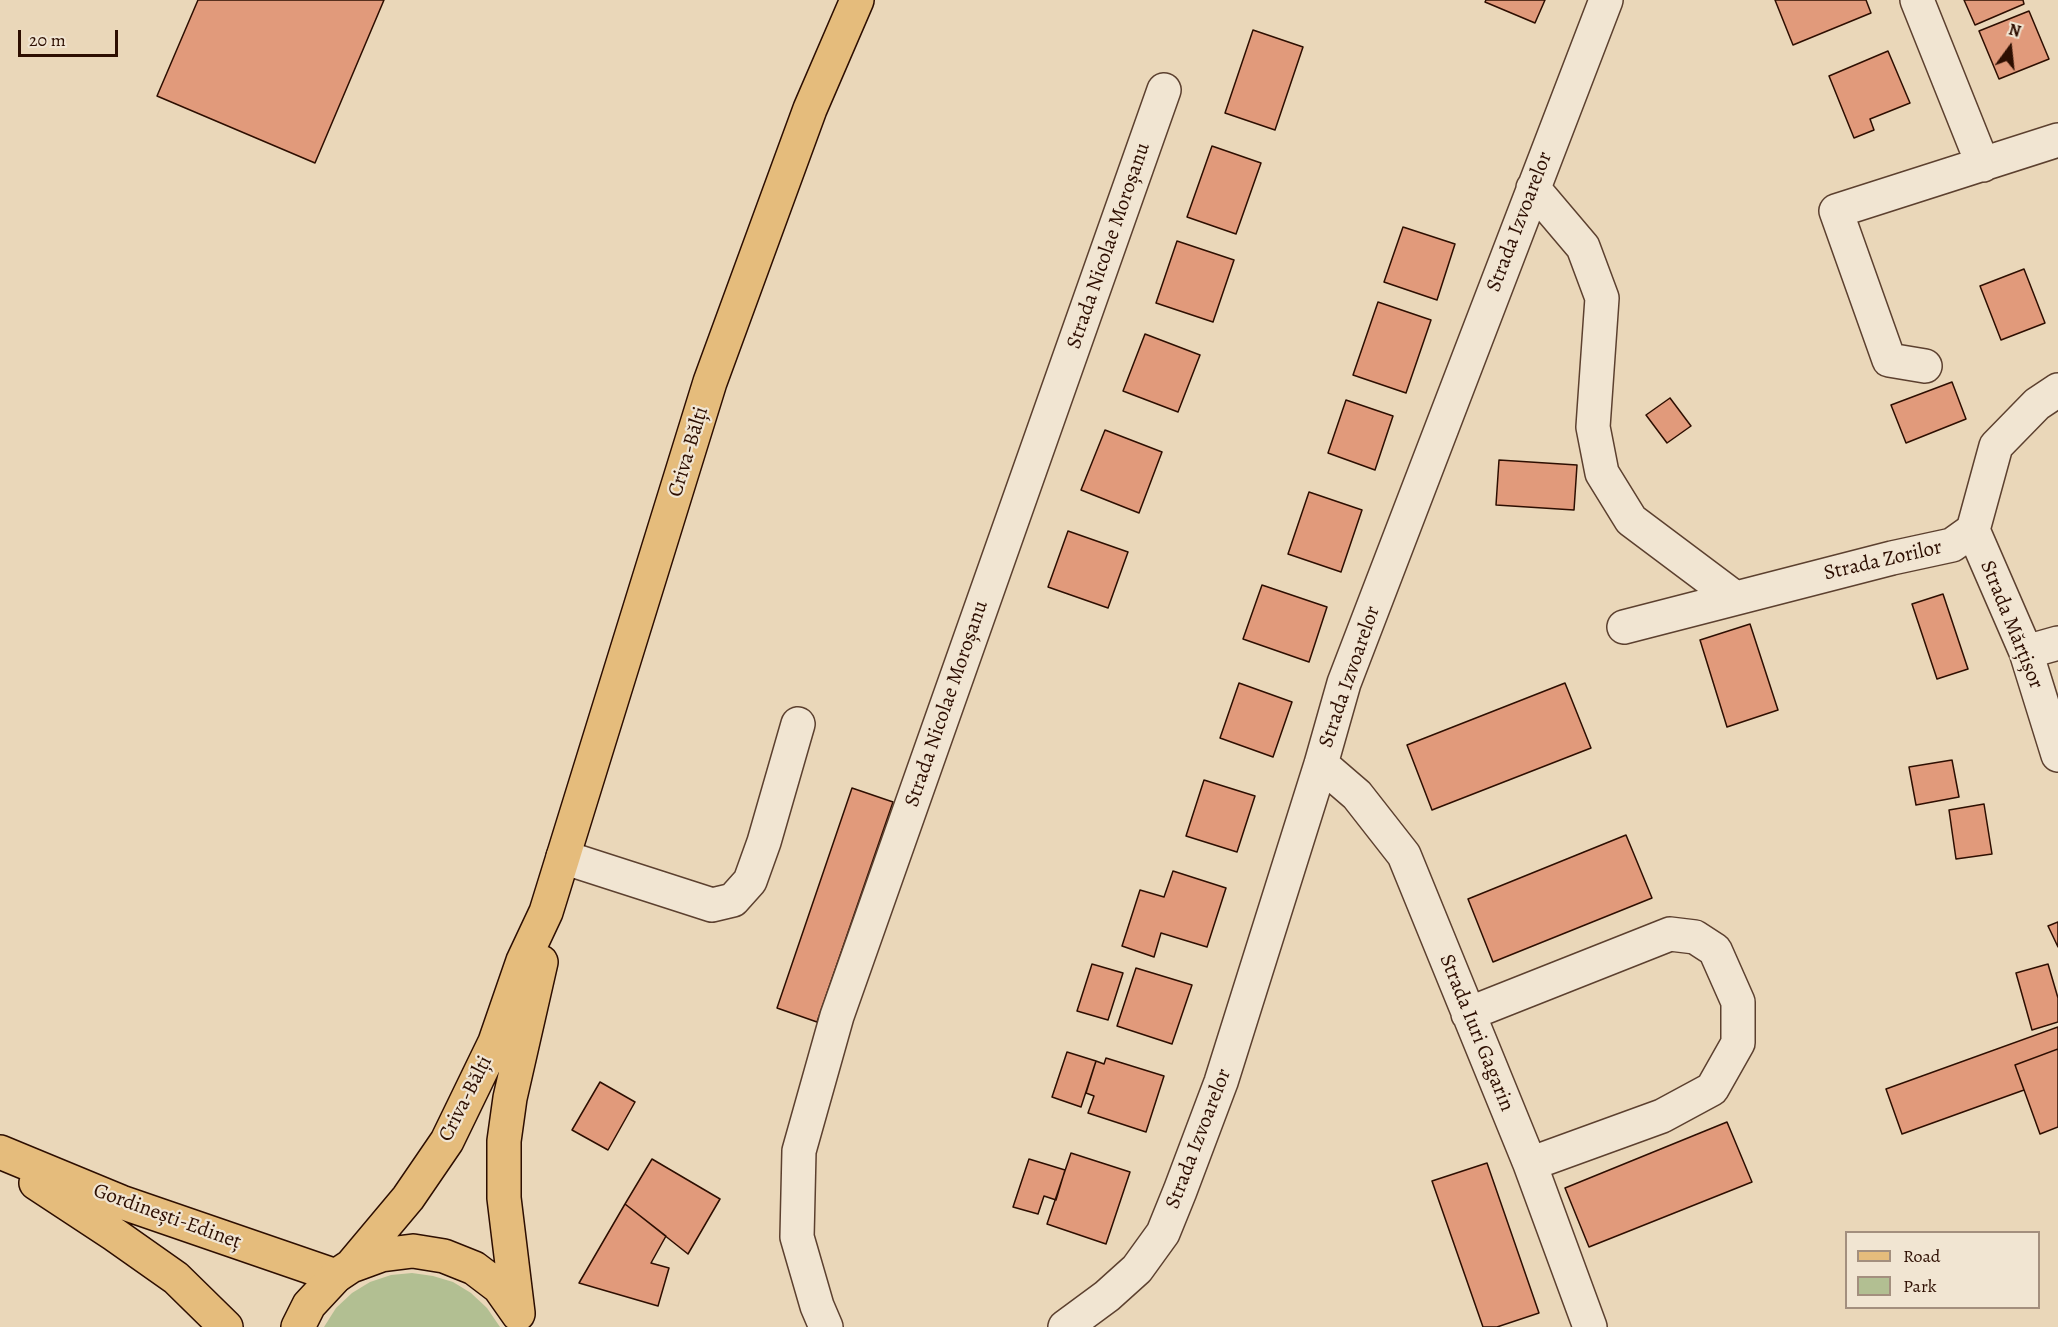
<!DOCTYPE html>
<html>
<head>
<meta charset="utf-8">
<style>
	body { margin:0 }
	#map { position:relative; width:2058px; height:1327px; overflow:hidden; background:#ead7b9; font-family:Alegreya,serif }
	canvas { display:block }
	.legend { position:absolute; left:1845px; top:1231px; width:195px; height:78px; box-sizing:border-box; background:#f1e5d2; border:2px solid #a38f7e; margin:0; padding:8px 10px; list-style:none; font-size:18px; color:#2d0e01 }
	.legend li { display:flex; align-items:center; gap:12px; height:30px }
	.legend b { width:30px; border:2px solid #a38f7e }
	.north { position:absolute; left:1980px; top:18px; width:60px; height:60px; -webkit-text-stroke:4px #f1e5d2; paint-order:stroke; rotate:15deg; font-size:16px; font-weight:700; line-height:24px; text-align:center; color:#2d0e01 }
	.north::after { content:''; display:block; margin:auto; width:21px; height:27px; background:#2d0e01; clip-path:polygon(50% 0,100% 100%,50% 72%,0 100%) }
	.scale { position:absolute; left:18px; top:30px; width:100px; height:27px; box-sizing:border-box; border:3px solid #2d0e01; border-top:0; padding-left:8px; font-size:18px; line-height:21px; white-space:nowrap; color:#2d0e01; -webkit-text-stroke:4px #f1e5d2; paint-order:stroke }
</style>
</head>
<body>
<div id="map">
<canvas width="2058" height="1327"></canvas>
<ul class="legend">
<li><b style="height:8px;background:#e5bc7c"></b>Road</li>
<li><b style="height:16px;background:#b2bf92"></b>Park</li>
</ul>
<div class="north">N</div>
<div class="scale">20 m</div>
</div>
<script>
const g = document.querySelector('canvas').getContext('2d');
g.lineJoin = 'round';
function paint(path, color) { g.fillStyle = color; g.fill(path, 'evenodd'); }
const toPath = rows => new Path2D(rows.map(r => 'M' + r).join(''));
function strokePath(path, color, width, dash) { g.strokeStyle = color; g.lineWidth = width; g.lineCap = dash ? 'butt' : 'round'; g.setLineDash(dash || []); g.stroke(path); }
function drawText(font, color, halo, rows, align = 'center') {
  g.font = font + ' Alegreya,serif'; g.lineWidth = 4.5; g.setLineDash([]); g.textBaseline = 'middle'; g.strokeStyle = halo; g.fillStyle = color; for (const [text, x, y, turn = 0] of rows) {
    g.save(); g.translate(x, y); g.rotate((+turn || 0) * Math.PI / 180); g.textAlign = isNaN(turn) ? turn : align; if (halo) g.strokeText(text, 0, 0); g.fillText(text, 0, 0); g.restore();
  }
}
paint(toPath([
	[412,1273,433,1276,453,1282,471,1293,487,1308,500,1327,324,1327,336,1308,352,1293,370,1282,391,1275]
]), '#b2bf92');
const building = toPath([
	[198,0,384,0,315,163,157,96,198,0],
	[1486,0,1545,0,1535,23,1485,2,1486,0],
	[1775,0,1866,0,1871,13,1793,45,1775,0],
	[1964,0,2023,0,2024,4,1975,25,1964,0],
	[2029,11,2049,59,1999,79,1979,31,2029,11],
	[1253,30,1303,47,1275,130,1225,113,1253,30],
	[1888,51,1910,103,1870,119,1874,130,1854,138,1829,76,1888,51],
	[1212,146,1261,163,1236,234,1187,217,1212,146],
	[1403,227,1455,244,1437,300,1384,282,1403,227],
	[1177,241,1234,260,1213,322,1156,303,1177,241],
	[2024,269,2045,323,2001,340,1980,286,2024,269],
	[1378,302,1431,320,1406,393,1353,375,1378,302],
	[1145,334,1200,355,1178,412,1123,391,1145,334],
	[1952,382,1966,419,1906,443,1891,405,1952,382],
	[1670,398,1691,426,1667,443,1646,415,1670,398],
	[1346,400,1393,416,1375,470,1328,453,1346,400],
	[1105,430,1162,452,1139,513,1081,490,1105,430],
	[1499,460,1577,465,1574,510,1496,505,1499,460],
	[1309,492,1362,510,1341,572,1288,554,1309,492],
	[1068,531,1128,552,1108,608,1048,587,1068,531],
	[1262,585,1327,607,1309,662,1243,639,1262,585],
	[1943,594,1968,669,1937,679,1912,604,1943,594],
	[1750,624,1778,710,1727,727,1700,640,1750,624],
	[1239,683,1292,702,1273,757,1220,738,1239,683],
	[1565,683,1591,748,1432,810,1407,745,1565,683],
	[1952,760,1959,797,1916,805,1909,767,1952,760],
	[1204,780,1255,796,1237,852,1186,836,1204,780],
	[852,788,893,802,817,1022,777,1008,852,788],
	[1984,804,1992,854,1956,859,1949,810,1984,804],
	[1626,835,1652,898,1493,962,1468,899,1626,835],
	[1173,871,1226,888,1207,947,1161,933,1154,957,1122,946,1140,890,1164,897,1173,871],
	[2058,922,2058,947,2048,926,2058,922],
	[1092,964,1123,973,1108,1020,1077,1011,1092,964],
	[2048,964,2058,998,2058,1022,2032,1030,2016,973,2048,964],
	[1136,968,1192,985,1172,1044,1117,1026,1136,968],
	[2058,1027,2058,1049,2015,1065,2024,1090,1902,1134,1886,1089,2058,1027],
	[2058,1049,2058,1127,2040,1134,2015,1065,2058,1049],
	[1067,1052,1096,1061,1081,1107,1052,1097,1067,1052],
	[1106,1058,1164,1076,1146,1132,1088,1113,1094,1096,1086,1093,1096,1061,1104,1064,1106,1058],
	[600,1082,635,1102,608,1150,572,1130,600,1082],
	[1727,1122,1752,1182,1589,1247,1565,1188,1727,1122],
	[1071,1153,1130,1172,1106,1244,1047,1224,1071,1153],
	[652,1159,720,1199,688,1254,625,1204,652,1159],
	[1029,1159,1065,1170,1056,1200,1044,1196,1038,1214,1013,1207,1029,1159],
	[1487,1163,1539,1313,1497,1327,1483,1327,1432,1181,1487,1163],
	[625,1204,666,1236,651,1263,669,1268,658,1306,579,1283,625,1204]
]);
paint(building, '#e19a7b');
strokePath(building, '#2d0e01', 1.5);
const minor = toPath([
	[1917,0,1983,165],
	[1533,188,1583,247,1602,298,1593,427,1602,473,1631,520,1735,598],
	[1925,366,1889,360,1836,211,2058,140],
	[1973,530,2026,652,2058,755],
	[1624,627,1892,558,1952,545,1973,530,1996,446,2037,404,2058,390],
	[2026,652,2058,643],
	[1321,764,1357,795,1404,855,1530,1164,1590,1327],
	[563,857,712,905,733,900,750,881,764,842,798,724],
	[1468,1014,1670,934,1695,937,1715,950,1738,1002,1738,1043,1712,1089,1662,1116,1530,1164],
	[826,1327,817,1306,797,1237,799,1151,837,1016,1164,90],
	[1065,1327,1107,1296,1137,1269,1163,1233,1180,1191,1221,1082,1321,764,1344,683,1606,0]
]);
const major = toPath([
	[0,1152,121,1202,336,1276],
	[36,1183,115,1235,176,1278,226,1327]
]);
const highway = toPath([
	[351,1266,408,1198,447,1141,495,1042,523,961,546,912,710,382,810,109,857,0],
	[518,1313,504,1198,504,1141,510,1098,541,962],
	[298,1327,309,1305,336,1276,351,1266,381,1255,413,1251,444,1256,474,1268,499,1287,518,1314]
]);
strokePath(minor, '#5c402f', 36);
strokePath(major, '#2d0e01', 36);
strokePath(highway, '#2d0e01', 36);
strokePath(minor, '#f1e5d2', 33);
strokePath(major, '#e5bc7c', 33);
strokePath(highway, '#e5bc7c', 33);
drawText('21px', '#2d0e01', '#f1e5d2', [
	["Strada Izvoarelor",1520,222,-69],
	["Strada Nicolae Moroșanu",1109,246,-71],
	["Criva-Bălți",689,452,-73],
	["Strada Zorilor",1883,561,-13],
	["Strada Mărțișor",2011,625,68],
	["Strada Izvoarelor",1350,677,-71],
	["Strada Nicolae Moroșanu",947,704,-71],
	["Strada Iuri Gagarin",1476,1033,68],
	["Criva-Bălți",466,1099,-63],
	["Strada Izvoarelor",1199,1139,-69],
	["Gordinești-Edineț",167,1217,20]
]);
</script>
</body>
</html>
